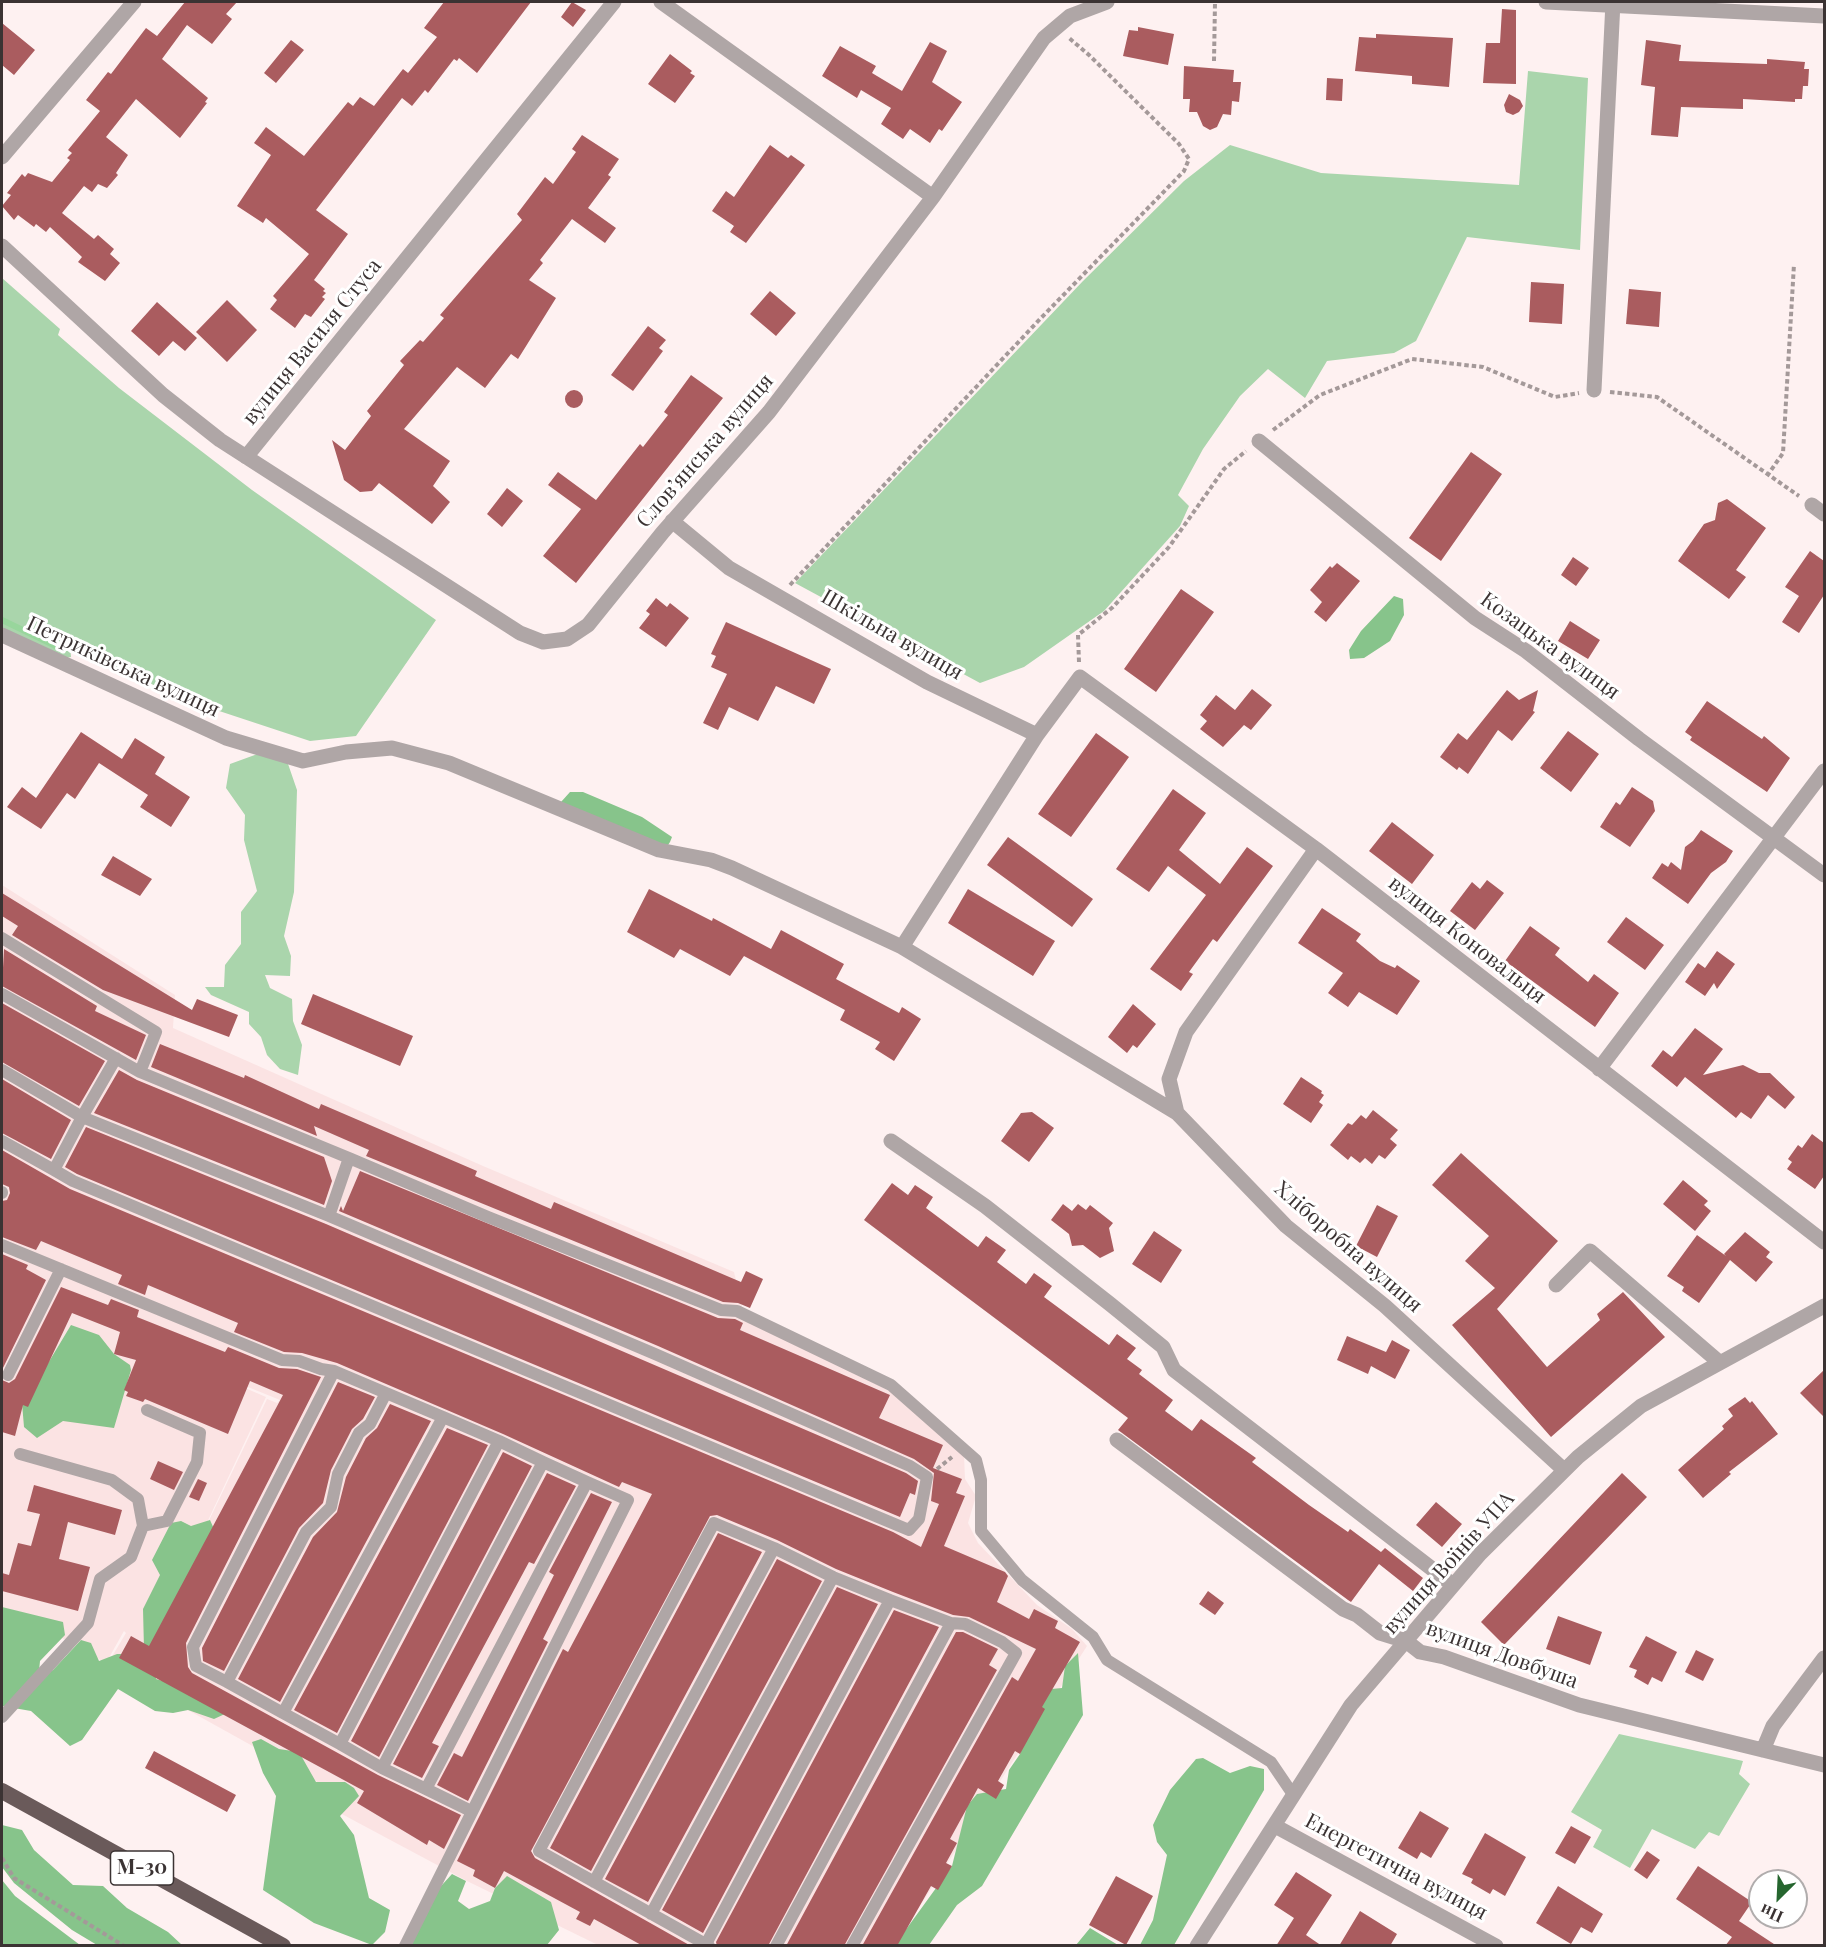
<!DOCTYPE html>
<html>
<head>
<meta charset="utf-8">
<style>
	body { margin:0 }
	#map { position:relative; width:1826px; height:1947px; overflow:hidden; background:#fef1f1; font-family:"Playfair Display",serif }
	canvas { display:block }
	.frame { position:absolute; inset:0; border:3px solid #3b3333; pointer-events:none }
	.north { position:absolute; left:1748px; top:1869px; width:60px; height:60px; box-sizing:border-box; background:#fff; border:2px solid #b1adad; border-radius:50%; rotate:204deg; font-size:16px; font-weight:700; line-height:24px; text-align:center; color:#3b3333 }
	.north::after { content:''; display:block; margin:auto; width:21px; height:27px; background:#26662f; clip-path:polygon(50% 0,100% 100%,50% 72%,0 100%) }
</style>
</head>
<body>
<div id="map">
<canvas width="1826" height="1947"></canvas>
<div class="frame"></div>
<div class="north">Пн</div>
</div>
<script>
const g = document.querySelector('canvas').getContext('2d');
g.lineJoin = 'round';
function paint(path, color) { g.fillStyle = color; g.fill(path, 'evenodd'); }
const toPath = rows => new Path2D(rows.map(r => 'M' + r).join(''));
function strokePath(path, color, width, dash) { g.strokeStyle = color; g.lineWidth = width; g.lineCap = dash ? 'butt' : 'round'; g.setLineDash(dash || []); g.stroke(path); }
function drawText(font, color, halo, rows, align = 'center') {
  g.font = font + ' "Playfair Display",serif'; g.lineWidth = 6; g.setLineDash([]); g.textBaseline = 'middle'; g.strokeStyle = halo; g.fillStyle = color; for (const [text, x, y, turn = 0] of rows) {
    g.save(); g.translate(x, y); g.rotate((+turn || 0) * Math.PI / 180); g.textAlign = isNaN(turn) ? turn : align; if (halo) g.strokeText(text, 0, 0); g.fillText(text, 0, 0); g.restore();
  }
}
paint(toPath([
	[2,885,175,995,173,1028,483,1166,734,1272,745,1319,890,1391,964,1455,965,1479,976,1496,968,1523,978,1543,1037,1605,1072,1629,1087,1646,895,1945,598,1945,469,1882,338,1812,346,1798,107,1665,126,1633,124,1631,106,1663,55,1634,2,1618],
	[152,1348,280,1400,277,1403,267,1399,149,1646,266,1397]
]), '#fbe3e3');
paint(toPath([
	[1528,71,1588,78,1580,250,1467,237,1416,341,1394,353,1327,361,1305,398,1268,369,1240,396,1203,449,1178,495,1189,506,1180,526,1104,611,1024,667,980,683,795,583,1083,281,1184,181,1230,145,1321,173,1519,185],
	[2,278,60,329,58,335,119,388,252,490,436,620,356,736,310,741,198,704,112,667,56,637,70,646,71,657,60,659,2,629],
	[263,752,287,761,297,790,294,892,284,936,291,956,290,976,265,975,270,988,292,999,293,1021,302,1045,298,1075,280,1069,267,1055,261,1037,249,1024,249,1012,211,995,205,987,224,987,225,965,241,944,241,912,257,891,244,840,245,815,226,788,230,764],
	[1619,1734,1743,1761,1739,1774,1750,1784,1719,1836,1709,1832,1695,1849,1652,1829,1630,1868,1593,1847,1602,1830,1571,1812]
]), '#aad5ac');
paint(toPath([
	[1394,596,1403,599,1404,615,1390,641,1364,658,1350,659,1349,650,1361,631],
	[570,792,583,792,642,817,672,837,670,842,666,848,561,802],
	[71,1325,99,1335,114,1354,130,1365,131,1370,114,1428,63,1421,37,1438,24,1427,21,1391,38,1380],
	[210,1520,218,1538,181,1650,144,1649,143,1609,160,1575,152,1560,171,1523,181,1521,191,1526],
	[2,1607,63,1622,65,1635,40,1661,39,1671,43,1674,53,1670,81,1640,91,1643,99,1661,117,1654,142,1654,154,1663,156,1679,194,1690,227,1713,214,1719,188,1710,173,1713,155,1711,118,1689,82,1740,70,1746,31,1711,2,1706],
	[1078,1653,1083,1715,982,1886,957,1905,929,1945,894,1946,952,1866,967,1806,977,1794,1006,1789,1009,1770,1020,1754,1041,1690,1062,1688,1065,1666],
	[261,1739,279,1749,299,1752,316,1782,345,1782,354,1788,359,1796,340,1816,354,1835,369,1898,390,1910,385,1932,372,1945,314,1923,263,1890,276,1796,263,1773,252,1742],
	[1203,1758,1230,1773,1250,1766,1264,1769,1264,1790,1174,1945,1140,1945,1153,1920,1167,1855,1157,1842,1153,1825,1170,1790,1196,1759],
	[2,1825,22,1830,34,1850,73,1885,103,1886,127,1908,168,1932,182,1945,97,1945,72,1930,14,1883,2,1867],
	[452,1874,466,1881,458,1901,469,1909,490,1901,495,1888,507,1876,551,1902,559,1930,547,1945,411,1946,421,1908],
	[2,1880,15,1896,80,1945,2,1944],
	[1090,1928,1118,1945,1076,1945]
]), '#87c48b');
strokePath(toPath([
	[2,620,62,649]
]), '#98d69c', 6);
paint(toPath([
	[185,2,237,2,226,14,232,19,212,44,187,25,162,59,208,98,205,102,207,103,180,138,136,99,106,137,128,155,116,173,118,175,107,188,98,184,92,192,84,186,62,213,94,239,98,235,114,249,110,254,120,263,105,281,78,262,82,257,50,227,46,232,36,224,34,227,18,215,14,220,2,206,11,195,7,193,22,174,25,177,28,173,52,182,70,160,67,158,72,153,68,150,100,111,86,100,108,72,111,74,146,28,157,36],
	[444,2,531,2,477,73,459,58,457,61,454,59,428,93,425,90,412,106,402,98,316,210,348,234,314,280,325,289,323,291,326,293,322,297,325,299,311,317,305,314,295,328,270,309,277,300,273,296,309,254,266,218,263,223,237,206,271,155,254,143,266,127,304,156,348,102,353,106,360,97,374,106,403,69,408,73,437,37,424,28],
	[572,2,586,10,573,27,561,17],
	[1502,9,1516,10,1516,84,1483,83,1486,43,1500,43],
	[2,23,35,50,14,75,2,65],
	[1138,27,1174,34,1168,65,1123,56,1129,30,1138,31],
	[1376,34,1453,38,1449,87,1412,84,1412,76,1355,71,1359,37,1376,38],
	[291,40,304,50,276,83,264,73],
	[1646,40,1681,45,1679,61,1767,64,1767,59,1805,62,1804,69,1809,69,1808,86,1803,86,1802,99,1795,99,1795,102,1743,99,1743,109,1681,107,1678,137,1651,135,1655,87,1641,85],
	[930,42,947,51,932,82,962,102,942,131,939,129,930,143,910,129,903,139,881,124,891,108,861,90,857,98,822,76,840,46,876,66,872,73,902,91],
	[670,54,692,71,690,73,695,76,675,103,648,84],
	[1184,66,1234,70,1233,82,1241,82,1239,102,1232,101,1231,115,1223,114,1217,127,1210,130,1203,126,1197,112,1189,112,1190,99,1183,99],
	[1327,78,1343,79,1342,101,1326,100],
	[1509,94,1520,100,1523,106,1519,112,1513,115,1506,112,1504,105],
	[582,135,619,159,608,175,611,177,588,208,616,228,605,243,572,219,540,260,543,263,529,280,556,298,518,359,511,354,485,388,457,367,404,429,450,461,433,486,450,502,432,524,379,483,372,491,360,492,344,480,332,440,345,450,371,416,367,411,404,365,400,361,420,340,423,342,444,318,440,315,522,220,517,214,545,177,553,184,576,152,572,149],
	[770,145,788,158,791,155,805,165,746,243,730,232,734,226,712,211,726,191,734,197],
	[1531,282,1564,284,1562,324,1529,322],
	[1629,289,1661,292,1659,327,1626,324],
	[770,291,796,313,776,336,750,314],
	[227,300,257,330,227,362,196,332],
	[157,302,197,338,185,351,173,341,159,356,131,331],
	[648,326,666,340,659,348,663,351,633,391,611,375],
	[691,375,723,398,576,583,543,556,581,509,548,485,558,472,596,500,640,444,643,447,668,415,664,412],
	'565 399a9 9 0 1 1 18 0a9 9 0 1 1-18 0Z',
	[1471,452,1502,474,1441,561,1409,538],
	[507,488,523,501,502,527,487,514],
	[1727,499,1766,528,1736,570,1746,577,1729,599,1678,561,1704,524,1715,520,1718,503],
	[1810,551,1824,561,1824,595,1799,633,1782,622,1799,596,1785,587],
	[1573,557,1589,568,1576,586,1561,575],
	[1337,563,1360,581,1326,622,1314,612,1322,602,1310,590,1330,566,1332,568],
	[1181,589,1214,612,1156,692,1124,669],
	[656,598,667,607,670,603,689,618,666,647,639,628,650,614,646,611],
	[1570,621,1600,640,1588,659,1558,641],
	[726,622,831,669,814,704,776,686,758,721,729,707,718,730,703,723,727,674,711,667,716,656,711,654],
	[1252,689,1272,705,1251,730,1244,725,1223,747,1200,729,1207,721,1200,715,1216,695,1235,710],
	[1507,690,1519,700,1538,690,1533,711,1535,712,1512,741,1498,730,1468,774,1459,767,1457,770,1440,757,1458,733,1467,740],
	[1707,701,1762,739,1764,736,1790,758,1767,792,1690,740,1692,737,1685,732],
	[1568,731,1599,754,1571,792,1540,768],
	[81,732,122,759,135,738,165,757,155,774,190,797,171,827,140,807,148,795,99,763,75,799,67,793,41,829,7,807,22,787,36,798],
	[1096,733,1129,757,1071,837,1038,814],
	[1632,787,1653,801,1655,811,1630,847,1600,827,1616,802,1620,805],
	[1173,789,1206,813,1179,850,1220,884,1247,847,1273,866,1217,942,1213,939,1189,972,1193,974,1181,991,1150,969,1206,895,1168,866,1149,892,1116,869],
	[1392,822,1434,855,1412,884,1369,851],
	[1701,830,1733,851,1726,862,1711,873,1688,904,1652,878,1662,863,1668,867,1671,862,1681,870,1685,847,1693,841],
	[1008,837,1093,899,1072,927,987,865],
	[113,856,152,879,140,896,101,875],
	[1487,880,1504,893,1475,930,1450,911,1472,882,1480,889],
	[649,889,712,921,713,918,771,949,781,930,844,964,836,979,899,1013,902,1007,921,1019,894,1061,875,1049,880,1042,840,1020,845,1010,744,956,730,976,680,949,674,958,627,932],
	[968,889,1055,941,1033,976,948,923],
	[2,893,192,1010,197,999,238,1015,229,1037,103,990,12,935,18,926,2,916],
	[1322,908,1361,934,1356,941,1380,961,1395,968,1397,965,1420,981,1397,1015,1359,992,1348,1007,1328,993,1343,973,1298,943],
	[1626,917,1664,945,1645,970,1607,942],
	[1530,926,1560,948,1555,955,1588,982,1594,974,1619,993,1595,1027,1505,961],
	[4,949,97,1006,95,1011,146,1035,136,1060,2,986],
	[1717,951,1735,964,1717,989,1714,983,1705,996,1685,982,1698,963,1705,968],
	[313,994,413,1036,400,1066,301,1024],
	[2,1003,105,1061,79,1106,2,1062],
	[1133,1004,1156,1024,1137,1048,1133,1045,1127,1053,1108,1037],
	[1695,1028,1723,1049,1703,1075,1743,1065,1759,1073,1770,1073,1795,1097,1785,1109,1768,1095,1751,1119,1741,1112,1736,1118,1685,1077,1677,1087,1651,1066,1663,1050,1672,1057],
	[160,1044,244,1078,245,1075,319,1109,321,1104,477,1171,475,1176,551,1209,554,1202,741,1282,746,1271,763,1279,750,1308,738,1303,723,1302,366,1156,369,1150,314,1126,317,1136,151,1067],
	[119,1070,137,1080,324,1157,332,1181,324,1205,94,1113],
	[1301,1077,1322,1091,1321,1093,1324,1095,1319,1102,1323,1105,1311,1123,1283,1104],
	[2,1079,71,1120,51,1159,2,1133],
	[1373,1110,1398,1130,1390,1139,1397,1145,1385,1159,1379,1155,1372,1164,1365,1158,1360,1163,1351,1156,1348,1160,1330,1145,1348,1123,1352,1125,1361,1115,1366,1119],
	[1032,1112,1054,1128,1029,1162,1001,1141,1021,1113],
	[86,1127,326,1224,906,1473,918,1481,915,1495,910,1493,900,1517,77,1174,65,1167],
	[1812,1134,1824,1143,1824,1176,1815,1189,1787,1169,1792,1162,1788,1159,1798,1145,1802,1148],
	[2,1150,70,1189,893,1532,921,1547,939,1504,931,1501,934,1473,914,1459,658,1346,339,1211,341,1206,343,1211,360,1171,718,1318,735,1319,743,1323,740,1330,890,1395,879,1418,943,1445,933,1468,962,1479,956,1493,965,1496,944,1546,1005,1572,1008,1576,997,1602,1029,1619,1034,1609,1058,1621,1055,1628,1080,1642,1042,1707,1045,1709,1020,1754,1015,1751,998,1781,1004,1785,996,1799,978,1788,950,1839,957,1843,946,1863,952,1866,938,1890,931,1886,897,1946,862,1946,1012,1677,1018,1681,1036,1649,969,1617,953,1615,893,1592,836,1569,777,1540,717,1515,710,1516,531,1851,535,1858,691,1946,643,1946,594,1919,590,1926,576,1919,580,1912,504,1871,495,1888,473,1876,475,1870,457,1861,563,1649,568,1652,652,1494,622,1482,619,1487,503,1434,337,1363,302,1353,284,1352,234,1332,238,1323,148,1285,145,1295,118,1284,122,1275,41,1241,36,1250,2,1237,2,1201,7,1200,10,1193,9,1187,2,1184],
	[1461,1153,1558,1241,1497,1309,1547,1367,1600,1320,1597,1314,1623,1292,1665,1337,1551,1437,1452,1325,1495,1288,1465,1261,1489,1236,1432,1185],
	[1683,1180,1708,1201,1704,1205,1711,1211,1695,1231,1663,1204],
	[892,1183,908,1195,915,1185,933,1197,926,1208,978,1247,986,1236,1006,1250,997,1262,1026,1284,1034,1273,1052,1286,1044,1297,1109,1345,1117,1334,1136,1348,1127,1359,1142,1370,1139,1374,1173,1400,1165,1411,1192,1431,1201,1419,1256,1458,1252,1462,1309,1505,1348,1532,1350,1529,1381,1552,1385,1548,1423,1578,1413,1591,1379,1564,1351,1602,1348,1600,1118,1430,1128,1418,864,1220],
	[1063,1204,1072,1211,1078,1204,1086,1210,1090,1205,1113,1223,1109,1228,1114,1251,1100,1258,1083,1245,1072,1246,1069,1234,1051,1220],
	[1377,1205,1398,1216,1377,1257,1356,1246],
	[1154,1231,1182,1250,1161,1283,1132,1264],
	[1745,1232,1770,1252,1766,1257,1773,1262,1756,1282,1730,1260,1699,1303,1682,1291,1684,1287,1667,1276,1697,1235,1726,1256,1724,1254],
	[2,1254,28,1265,26,1269,46,1280,2,1370],
	[61,1287,108,1305,111,1299,139,1310,137,1317,225,1352,228,1347,279,1368,297,1369,321,1377,186,1643,188,1667,192,1673,378,1775,461,1815,444,1849,429,1840,427,1845,357,1803,364,1791,119,1658,131,1636,149,1646,283,1395,250,1381,228,1434,145,1399,143,1402,126,1396,128,1392,124,1390,136,1360,114,1354,120,1332,72,1313,28,1407,23,1405,15,1436,2,1432,2,1380,9,1383,15,1379],
	[1347,1336,1386,1352,1392,1340,1410,1350,1395,1379,1371,1366,1368,1374,1337,1360],
	[1824,1370,1824,1417,1800,1393],
	[338,1382,375,1397,363,1419,352,1429,331,1470,323,1503,299,1528,224,1671,203,1661,202,1648],
	[1745,1397,1750,1403,1752,1401,1778,1434,1729,1472,1731,1474,1703,1498,1678,1470,1724,1429,1722,1426,1733,1416,1728,1409],
	[390,1404,431,1421,280,1702,238,1679,313,1537,337,1512,346,1477,366,1438,377,1428],
	[447,1428,488,1445,337,1733,294,1710],
	[503,1452,532,1466,379,1757,351,1741],
	[158,1461,183,1472,174,1490,150,1479],
	[547,1473,576,1486,534,1564,529,1562,432,1743,439,1746,422,1778,393,1764],
	[1622,1473,1647,1497,1504,1645,1481,1622],
	[198,1479,207,1483,199,1501,189,1497],
	[34,1485,122,1510,115,1535,68,1522,59,1559,90,1567,78,1611,2,1591,2,1573,9,1575,18,1543,31,1546,40,1514,27,1511],
	[591,1493,612,1502,543,1639,548,1642,468,1801,437,1785,454,1753,462,1757,554,1575,549,1572],
	[1436,1502,1462,1524,1442,1547,1416,1525],
	[718,1533,762,1552,591,1871,550,1848],
	[777,1559,822,1581,648,1902,605,1879],
	[837,1587,878,1604,703,1933,662,1910],
	[1208,1591,1224,1603,1215,1615,1199,1604],
	[894,1610,939,1627,768,1946,717,1946,716,1942],
	[1558,1616,1602,1632,1590,1665,1546,1649],
	[956,1632,963,1632,998,1649,989,1665,997,1670,844,1946,786,1946],
	[1646,1636,1677,1652,1662,1682,1652,1677,1648,1685,1634,1677,1637,1670,1629,1667],
	[1696,1650,1714,1659,1703,1681,1685,1672],
	[154,1751,236,1795,227,1812,145,1768],
	[1420,1811,1449,1828,1431,1858,1421,1852,1417,1859,1398,1848],
	[1571,1826,1591,1837,1575,1864,1555,1853],
	[1485,1833,1526,1857,1505,1896,1493,1889,1490,1894,1471,1883,1473,1879,1462,1874],
	[1647,1851,1660,1860,1647,1879,1634,1870],
	[1698,1866,1752,1902,1739,1921,1777,1946,1725,1946,1732,1937,1676,1899],
	[1296,1872,1332,1895,1306,1935,1322,1946,1276,1946,1294,1918,1274,1905],
	[1116,1876,1153,1896,1126,1945,1089,1925],
	[1558,1886,1603,1914,1592,1933,1581,1927,1571,1944,1536,1923],
	[1360,1911,1397,1934,1390,1946,1339,1946]
]), '#aa5c5f');
strokePath(toPath([
	[1214,61,1215,2],
	[1610,392,1657,397,1799,496],
	[1273,430,1320,395,1412,359,1483,367,1555,397,1579,393],
	[1767,476,1783,453,1794,264],
	[790,585,1041,318,1184,171,1189,159,1179,144,1089,55,1069,38],
	[1079,662,1078,635,1113,607,1169,547,1224,469,1246,451],
	[937,1469,952,1457],
	[2,1858,14,1878,124,1946]
]), '#a49999', 4, [4.5, 3]);
strokePath(toPath([
	[2,938,156,1032,140,1072,2,994],
	[116,1058,82,1117,329,1216,349,1158,140,1072],
	[2,1070,82,1117,54,1170,2,1141],
	[349,1158,488,1217,721,1310,737,1311,891,1385,976,1460,981,1480,981,1531,1022,1580,1093,1637,1107,1660,1271,1762,1294,1796],
	[54,1170,73,1181,909,1530,919,1519,927,1477,910,1466,655,1354,329,1216],
	[2,1192,2,1193],
	[2,1245,282,1360,299,1361,321,1369,334,1371],
	[8,1375,61,1269],
	[143,1526,167,1521,197,1462,200,1433,147,1410],
	[227,1682,196,1666,193,1647,334,1371,386,1393],
	[283,1713,227,1682,306,1532,331,1507,338,1474,359,1433,370,1424,386,1393,443,1417],
	[2,1717,88,1623,100,1579,131,1557,143,1526,138,1499,112,1480,20,1454],
	[340,1744,283,1713,443,1417,499,1441],
	[382,1768,340,1744,499,1441,543,1462],
	[426,1789,382,1768,543,1462,587,1482],
	[594,1882,774,1548,833,1577],
	[651,1914,833,1577,890,1600],
	[706,1944,890,1600,951,1623,776,1946],
	[405,1946,628,1500,587,1482,426,1789,471,1811],
	[709,1946,539,1851,714,1523,774,1548],
	[852,1946,1016,1653,1002,1642,965,1624,951,1623]
]), '#afa6a6', 12);
strokePath(toPath([
	[661,2,933,197],
	[1546,2,1824,16],
	[2,157,134,2],
	[2,246,163,395,220,440,520,633,543,642,567,639,588,625,663,532,769,412,933,197,1044,38,1070,16,1107,2],
	[1594,390,1613,2],
	[1259,441,1475,618,1526,651,1639,739,1824,875],
	[246,457,614,2],
	[1812,505,1824,514],
	[672,521,729,568,927,682,1037,735,1080,677,1316,849,1824,1242],
	[2,635,226,738,303,761,346,752,392,748,449,763,659,850,711,860,732,868,902,947,1037,735],
	[1316,849,1186,1032,1169,1079,1177,1113,1286,1226,1385,1306,1564,1470],
	[902,947,1177,1113],
	[1599,1069,1824,771],
	[891,1141,985,1206,1110,1304,1163,1347,1174,1370,1453,1585],
	[1556,1285,1590,1251,1719,1362],
	[1117,1440,1343,1609,1357,1615,1380,1633,1406,1641,1420,1652,1444,1657,1579,1705,1824,1765],
	[1763,1750,1773,1726,1824,1658],
	[1275,1826,1496,1946],
	[1197,1946,1351,1705,1480,1554,1578,1457,1641,1406,1824,1306]
]), '#afa6a6', 15);
strokePath(toPath([
	[2,1791,283,1946]
]), '#6a5a5a', 16);
for (const [x, y, w] of [
	[142,1868,63]
]) { const box = new Path2D(); box.roundRect(x - w / 2, y - 17, w, 34, 4.5); g.fillStyle = '#fff'; g.fill(box); strokePath(box, '#3b3333', 1.5); }
drawText('bold 20px', '#3b3333', null, [
	["М-30",142,1868]
]);
drawText('21px', '#3b3333', '#fff', [
	["вулиця Василя Стуса",312,342,-51],
	["Словʼянська вулиця",705,451,-49],
	["Шкільна вулиця",892,635,30],
	["Козацька вулиця",1550,646,36],
	["Петриківська вулиця",123,667,25],
	["вулиця Коновальця",1467,940,38],
	["Хліборобна вулиця",1348,1247,41],
	["вулиця Воїнів УПА",1449,1563,-48],
	["вулиця Довбуша",1502,1655,20],
	["Енергетична вулиця",1396,1867,28]
]);
</script>
</body>
</html>
